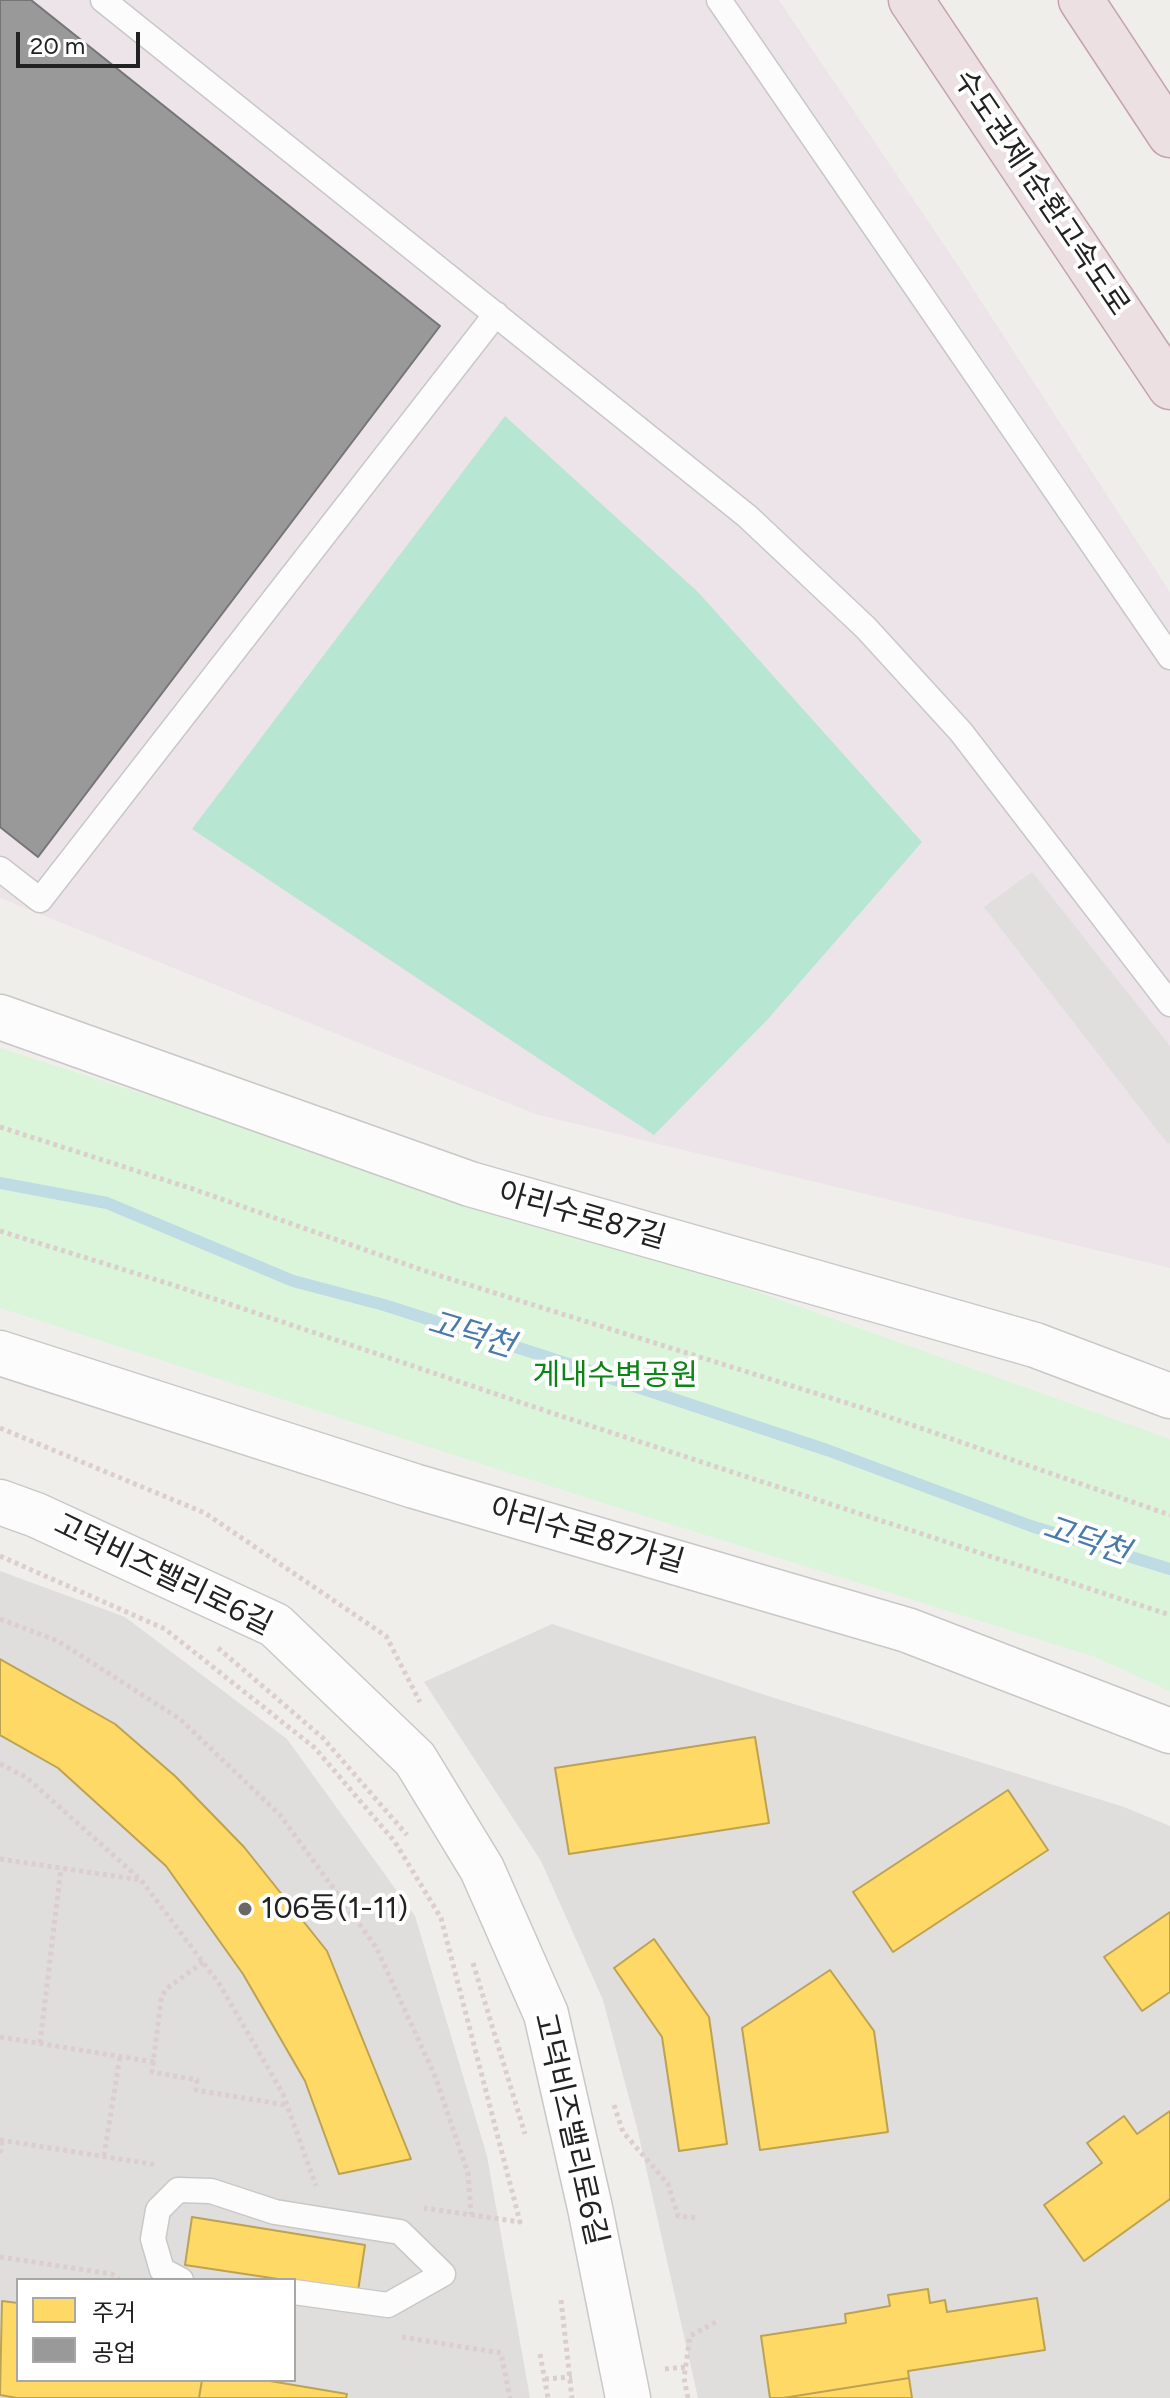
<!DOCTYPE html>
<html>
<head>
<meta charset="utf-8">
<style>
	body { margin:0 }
	#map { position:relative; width:1170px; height:2398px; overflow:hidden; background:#f0eeeb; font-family:Figtree,"Noto Sans KR",sans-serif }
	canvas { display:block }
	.legend { position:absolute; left:16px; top:2278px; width:280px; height:104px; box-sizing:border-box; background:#fff; border:2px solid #a7a7a7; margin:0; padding:10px 14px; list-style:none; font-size:24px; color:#222 }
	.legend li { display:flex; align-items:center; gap:16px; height:40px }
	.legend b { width:40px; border:2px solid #a7a7a7 }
	.scale { position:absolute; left:16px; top:32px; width:124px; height:36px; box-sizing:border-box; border:4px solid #222; border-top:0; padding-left:10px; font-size:24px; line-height:28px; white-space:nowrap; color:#222; -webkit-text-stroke:6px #fff; paint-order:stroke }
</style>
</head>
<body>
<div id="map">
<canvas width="1170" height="2398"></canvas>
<ul class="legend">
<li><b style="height:22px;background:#ffd966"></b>주거</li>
<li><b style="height:22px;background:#999"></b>공업</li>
</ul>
<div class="scale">20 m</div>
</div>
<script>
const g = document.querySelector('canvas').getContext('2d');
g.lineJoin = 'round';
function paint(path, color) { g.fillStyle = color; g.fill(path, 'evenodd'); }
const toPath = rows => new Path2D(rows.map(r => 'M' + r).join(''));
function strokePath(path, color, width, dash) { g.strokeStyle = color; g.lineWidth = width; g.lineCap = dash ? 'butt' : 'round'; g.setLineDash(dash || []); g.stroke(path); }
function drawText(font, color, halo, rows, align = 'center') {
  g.font = font + ' Figtree,"Noto Sans KR",sans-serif'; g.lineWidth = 8; g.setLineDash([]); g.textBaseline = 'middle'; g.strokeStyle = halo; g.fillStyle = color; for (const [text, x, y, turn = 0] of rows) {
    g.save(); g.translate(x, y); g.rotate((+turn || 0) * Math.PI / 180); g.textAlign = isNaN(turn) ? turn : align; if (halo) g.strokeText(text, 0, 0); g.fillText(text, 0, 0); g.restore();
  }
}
paint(toPath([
	[0,1571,125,1617,287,1739,415,1916,487,2156,530,2398,0,2398],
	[18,2280,294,2280,294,2380,18,2380],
	[552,1624,765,1695,1124,1807,1170,1826,1170,2398,698,2398,637,2128,603,2000,541,1861,424,1682]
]), '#dfdedc');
paint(toPath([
	[0,0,779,0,957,264,1170,592,1170,1268,535,1114,0,898]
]), '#ede4e9');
paint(toPath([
	[0,1048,730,1282,1170,1439,1170,1691,1095,1657,578,1495,0,1308]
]), '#daf5da');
paint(toPath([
	[505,416,698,592,922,842,767,1020,654,1135,192,829]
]), '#b7e6d2');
paint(toPath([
	[1032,872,1170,1046,1170,1143,1168,1144,984,907]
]), '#e0dfde');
const homes = toPath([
	[0,1659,115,1724,175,1776,244,1847,327,1951,411,2159,339,2174,305,2081,243,1974,166,1866,58,1768,0,1735,0,1659],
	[755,1737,769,1823,569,1854,555,1768,755,1737],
	[1008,1790,1048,1850,893,1952,853,1892,1008,1790],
	[1170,1912,1170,1992,1142,2011,1104,1957,1170,1912],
	[654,1939,709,2017,727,2144,679,2151,662,2037,614,1968,654,1939],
	[830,1970,874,2031,888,2132,760,2150,742,2028,830,1970],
	[1170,2111,1170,2199,1084,2261,1044,2205,1102,2163,1087,2143,1124,2116,1137,2134,1170,2111],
	[192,2217,365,2245,358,2291,185,2265,192,2217],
	[928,2289,930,2303,945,2300,947,2312,1037,2298,1045,2350,908,2371,909,2378,783,2398,770,2398,761,2336,846,2323,845,2314,890,2306,888,2295,928,2289],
	[2,2301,18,2303,18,2380,202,2380,199,2398,17,2398,0,2395,2,2301],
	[909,2378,912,2398,783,2398,909,2378],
	[202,2380,264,2380,347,2394,346,2398,199,2398,202,2380]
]);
paint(homes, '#ffd966');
strokePath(homes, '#bda252', 2);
const industry = toPath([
	[0,0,31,0,440,326,38,857,0,827,0,0]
]);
paint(industry, '#999');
strokePath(industry, '#757575', 2);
strokePath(toPath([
	[0,1183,107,1203,293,1281,384,1305,547,1357,827,1450,1031,1526,1170,1569]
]), '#bfdbe3', 12);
const service = toPath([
	[103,0,747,516,866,628,961,732,1170,1004],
	[719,0,1170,657],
	[0,869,40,900,496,314],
	[181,2280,162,2270,153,2239,158,2210,178,2190,211,2191,275,2212,400,2232,443,2274,388,2305,294,2292]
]);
const minor = toPath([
	[0,1017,470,1184,1035,1345,1170,1396],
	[0,1353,414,1486,907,1630,1170,1731],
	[0,1502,36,1515,275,1625,415,1759,482,1869,546,2014,590,2208,628,2398]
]);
const motorway = toPath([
	[911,0,1170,387],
	[1081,0,1170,135]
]);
strokePath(service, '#c9c8c7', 27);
strokePath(minor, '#c9c8c7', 47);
strokePath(motorway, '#c5a2ac', 47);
strokePath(toPath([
	[0,1127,193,1189,428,1272,869,1410,1170,1515],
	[0,1231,173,1285,564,1417,1170,1615],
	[0,1428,205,1513,386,1636,420,1702],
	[0,1556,165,1629,315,1748,395,1842,441,1918,520,2222,424,2208],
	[0,1619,58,1641,180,1719,280,1815,376,1947,435,2076,468,2173,471,2214],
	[218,1648,323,1738,407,1835],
	[0,1764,26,1777,141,1880,220,1985,283,2094,316,2186],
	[0,1859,141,1880],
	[203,1962,165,1990,161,2000,152,2072,197,2080,196,2090,286,2105],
	[473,1963,525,2134],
	[0,2037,154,2062],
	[40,2043,61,1868],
	[614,2105,623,2132,668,2184,678,2216,698,2218],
	[0,2140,157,2165],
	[0,2153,2,2141],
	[104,2156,120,2056],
	[0,2257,112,2274,119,2280],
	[561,2300,572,2398],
	[402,2337,501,2353,510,2398],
	[540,2354,548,2398],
	[665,2369,686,2367],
	[545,2379,572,2377],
	[688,2398,684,2378,690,2336,718,2321]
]), '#dccecd', 5, [4, 4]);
strokePath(service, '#fdfcfc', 24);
strokePath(minor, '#fdfcfc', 44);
strokePath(motorway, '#ece0e2', 44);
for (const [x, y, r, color] of [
	[245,1909,8,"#6a6968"]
]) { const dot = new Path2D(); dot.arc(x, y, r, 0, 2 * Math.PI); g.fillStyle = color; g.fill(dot); strokePath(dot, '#fff', 3); }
drawText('30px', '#222', '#fff', [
	["수도권제1순환고속도로",1041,193,56],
	["아리수로87길",582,1216,16],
	["아리수로87가길",587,1536,16],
	["고덕비즈밸리로6길",163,1575,26],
	["고덕비즈밸리로6길",570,2129,77]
]);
drawText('30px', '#0c8416', '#fff', [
	["게내수변공원",615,1376]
]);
drawText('30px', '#222', '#fff', [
	["106동(1-11)",261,1909]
], 'left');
drawText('italic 32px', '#4a7aab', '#fff', [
	["고덕천",471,1335,17],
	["고덕천",1086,1541,19]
]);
</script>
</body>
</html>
